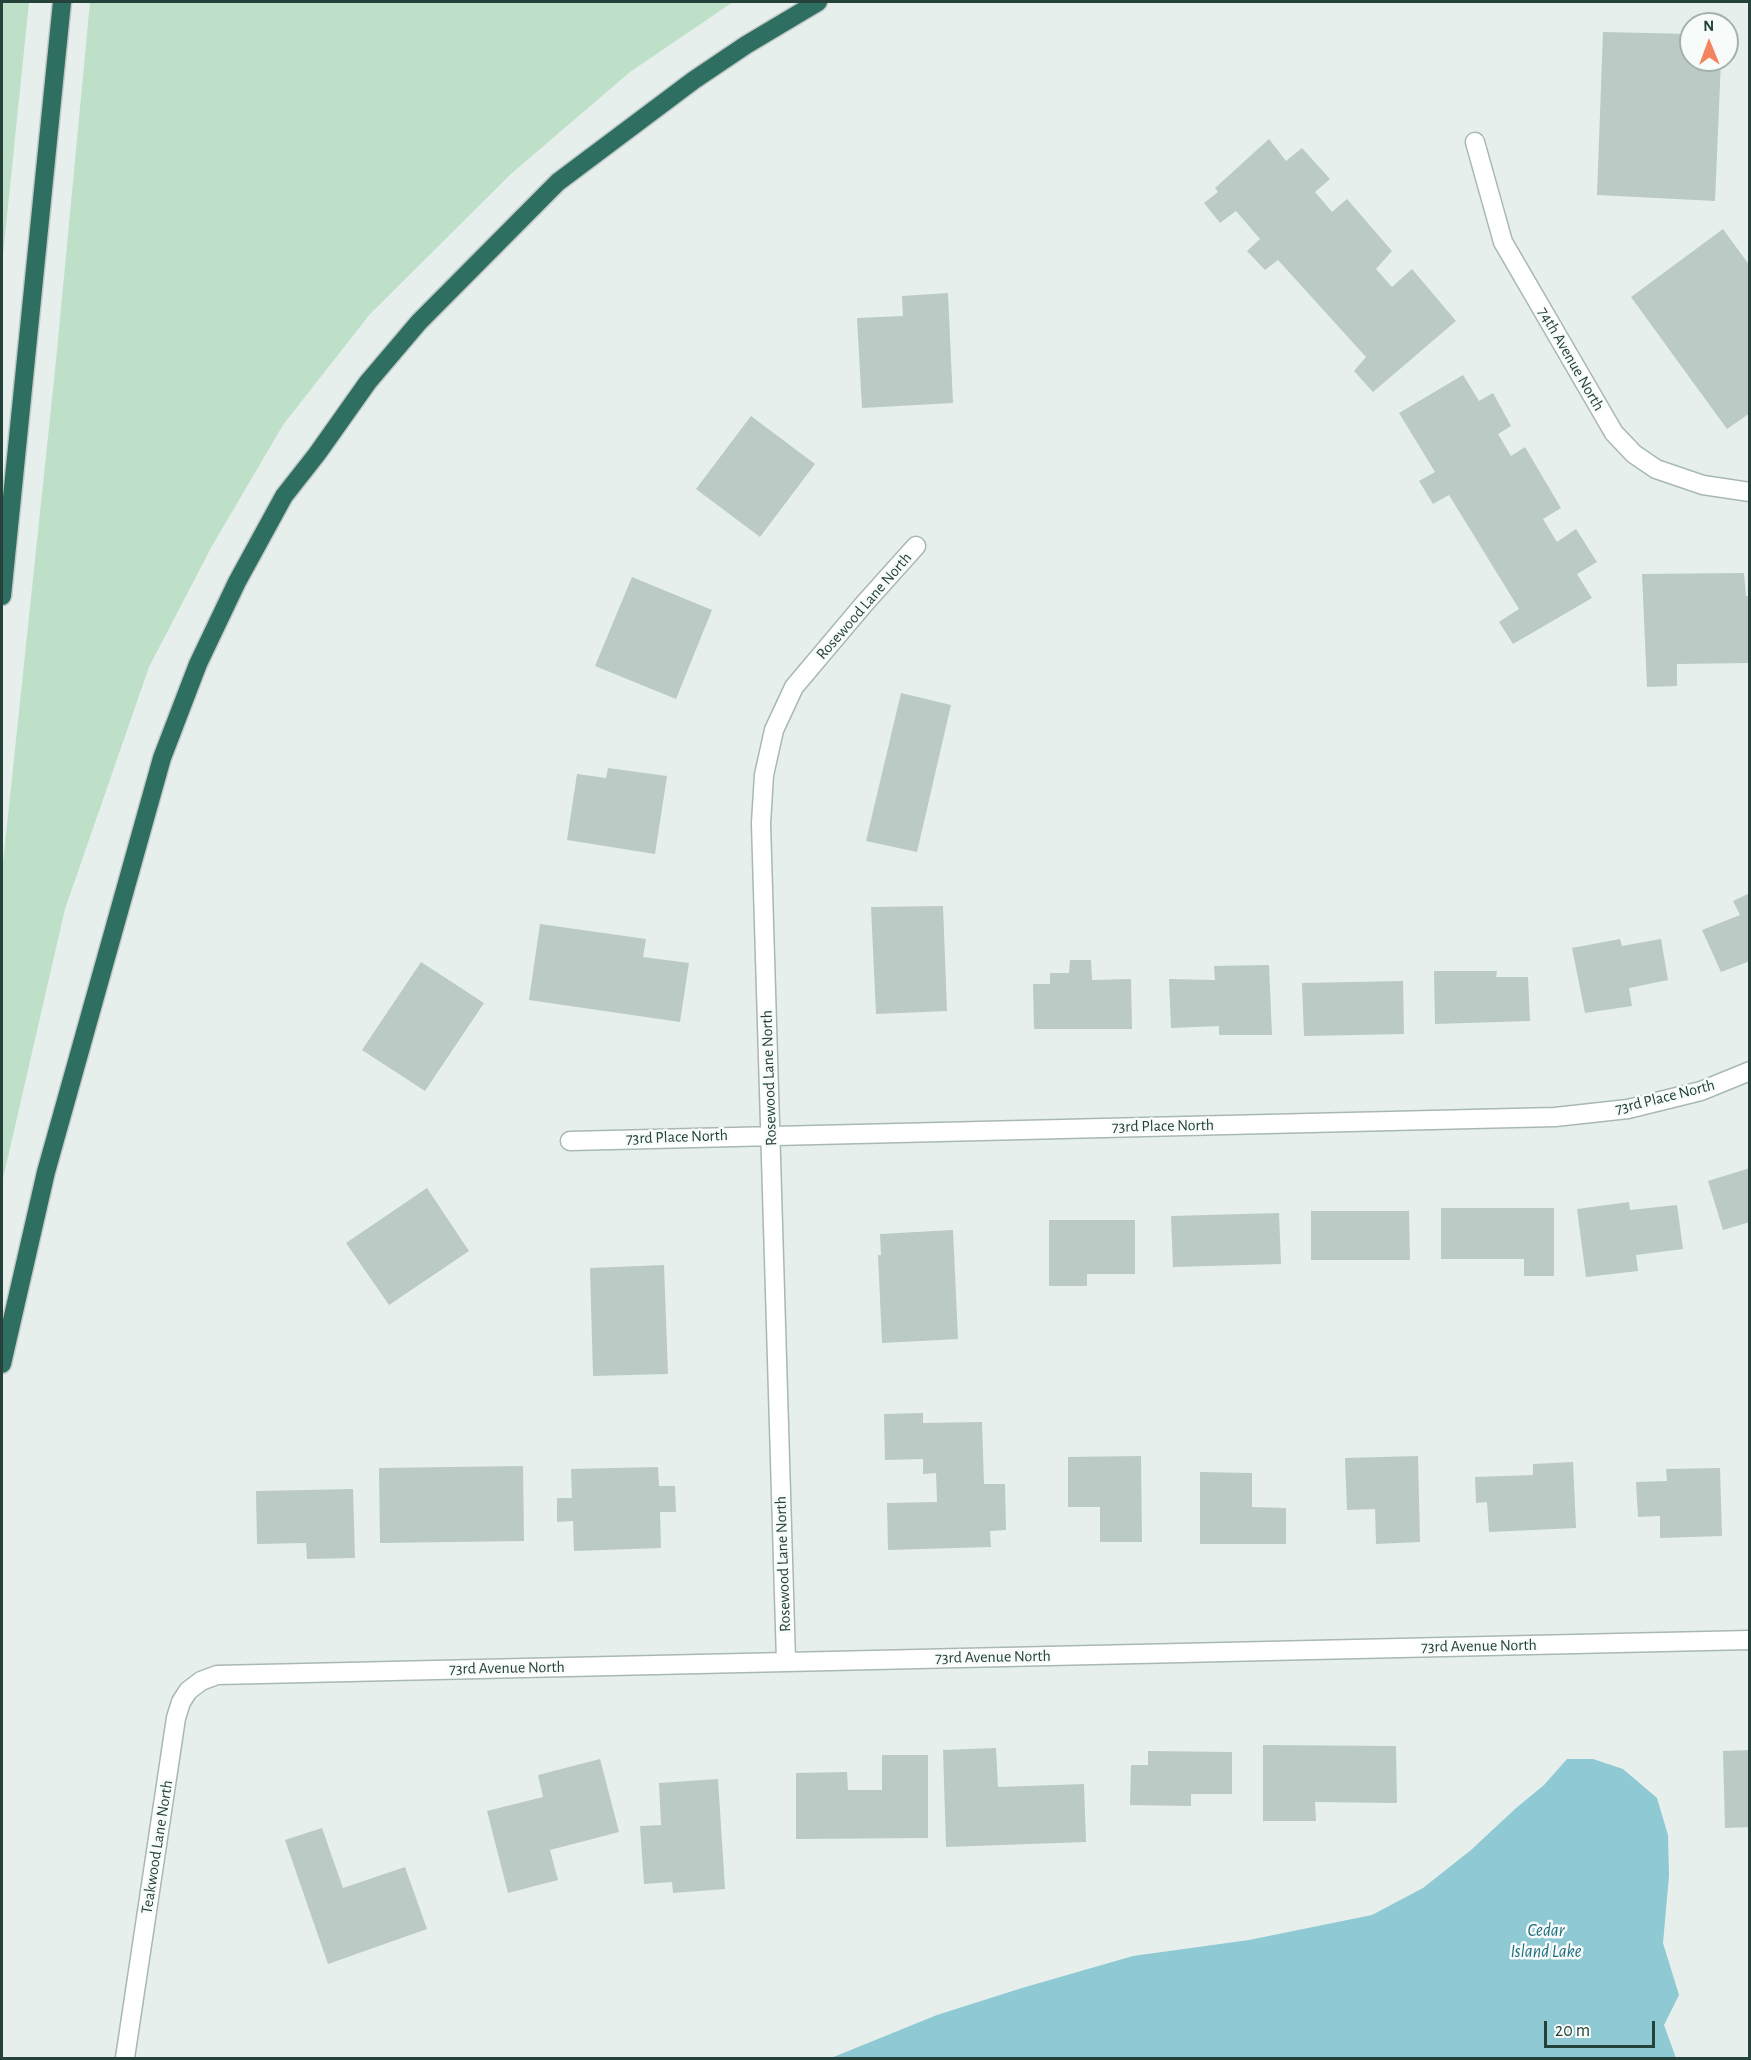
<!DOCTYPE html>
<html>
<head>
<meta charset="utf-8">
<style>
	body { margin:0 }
	#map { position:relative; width:1751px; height:2060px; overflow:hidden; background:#e6efeb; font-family:"Alegreya Sans",sans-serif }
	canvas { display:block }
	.frame { position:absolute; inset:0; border:3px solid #24423a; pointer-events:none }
	.north { position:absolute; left:1679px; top:12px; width:60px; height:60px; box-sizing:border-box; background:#f7fbf9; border:2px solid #a3b1ad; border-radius:50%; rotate:359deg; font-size:16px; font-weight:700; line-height:24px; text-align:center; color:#24423a }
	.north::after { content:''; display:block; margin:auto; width:21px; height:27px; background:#f4845f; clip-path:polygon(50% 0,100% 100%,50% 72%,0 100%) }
	.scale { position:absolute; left:1544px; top:2021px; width:111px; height:27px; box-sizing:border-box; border:3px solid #24423a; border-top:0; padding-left:8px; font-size:18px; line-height:21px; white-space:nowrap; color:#24423a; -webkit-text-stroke:4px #f7fbf9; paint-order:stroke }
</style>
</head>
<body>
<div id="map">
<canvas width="1751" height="2060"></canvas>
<div class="frame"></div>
<div class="north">N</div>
<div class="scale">20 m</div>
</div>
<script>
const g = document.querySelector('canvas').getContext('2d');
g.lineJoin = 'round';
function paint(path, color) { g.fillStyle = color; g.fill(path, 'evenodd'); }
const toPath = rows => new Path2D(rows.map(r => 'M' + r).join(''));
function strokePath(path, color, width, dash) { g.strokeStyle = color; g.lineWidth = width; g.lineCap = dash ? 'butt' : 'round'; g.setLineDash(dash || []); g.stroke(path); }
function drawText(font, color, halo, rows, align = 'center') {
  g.font = font + ' "Alegreya Sans",sans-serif'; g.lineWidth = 5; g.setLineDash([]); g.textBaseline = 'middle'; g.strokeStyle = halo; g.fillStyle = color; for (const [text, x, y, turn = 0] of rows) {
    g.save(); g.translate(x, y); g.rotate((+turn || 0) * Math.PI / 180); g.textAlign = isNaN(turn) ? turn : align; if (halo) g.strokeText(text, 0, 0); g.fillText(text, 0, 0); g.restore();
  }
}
paint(toPath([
	[2,2,29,2,2,265],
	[90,2,733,2,630,72,512,173,370,314,283,425,212,546,149,667,65,909,2,1183,2,872,56,361]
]), '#bfe0c8');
paint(toPath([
	[1567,1759,1593,1759,1623,1769,1657,1798,1668,1835,1669,1876,1663,1943,1679,1995,1664,2025,1676,2058,831,2058,937,2015,1022,1988,1133,1956,1249,1940,1372,1915,1423,1888,1471,1850,1515,1809,1544,1785]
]), '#8ec9d4');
paint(toPath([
	[1603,32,1691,34,1691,60,1721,60,1715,201,1597,195],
	[1269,139,1286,161,1302,148,1330,179,1315,192,1332,212,1347,199,1392,251,1376,269,1392,287,1412,269,1456,321,1373,392,1354,371,1366,357,1278,260,1265,270,1247,251,1260,239,1236,211,1220,223,1204,203,1218,192,1215,188],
	[1723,229,1750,266,1750,413,1727,429,1631,297],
	[948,293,953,403,862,408,857,318,903,316,902,296],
	[1463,375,1479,401,1493,393,1511,426,1498,434,1511,456,1525,447,1561,508,1543,519,1557,542,1576,529,1597,562,1577,574,1592,598,1513,644,1499,622,1519,609,1449,495,1433,504,1419,481,1435,472,1399,413],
	[751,416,815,464,760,537,696,489],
	[1744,573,1746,596,1750,596,1750,663,1677,664,1677,686,1647,687,1642,574],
	[632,577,712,610,676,699,595,666],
	[901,693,951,705,917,852,866,841],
	[608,768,667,776,655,854,567,840,577,774,606,778],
	[1750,893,1750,961,1721,972,1702,930,1740,915,1733,901],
	[943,906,947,1011,876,1014,871,907],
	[540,924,646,939,643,957,689,963,680,1022,529,1000],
	[1620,939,1622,946,1661,939,1668,980,1629,988,1632,1006,1585,1013,1572,948],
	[1070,960,1091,960,1092,980,1131,979,1132,1029,1034,1029,1033,984,1050,984,1050,973,1069,973],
	[421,962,484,1003,425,1091,362,1050],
	[1269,965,1272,1035,1219,1035,1219,1026,1171,1028,1169,979,1215,980,1214,966],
	[1434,971,1497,971,1496,977,1528,977,1530,1021,1435,1024],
	[1403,981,1404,1034,1304,1036,1302,983],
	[1750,1168,1750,1222,1723,1230,1708,1181],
	[427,1188,469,1251,389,1305,346,1243],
	[1629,1202,1630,1210,1677,1205,1683,1249,1636,1255,1638,1271,1586,1277,1577,1209],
	[1441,1208,1554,1208,1554,1276,1524,1276,1524,1259,1441,1259],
	[1311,1211,1409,1211,1410,1260,1311,1260],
	[1279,1213,1281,1264,1173,1267,1171,1216],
	[1049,1220,1135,1220,1135,1274,1087,1274,1087,1286,1049,1286],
	[953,1230,958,1339,882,1343,878,1255,881,1255,880,1234],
	[664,1265,668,1374,593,1376,590,1268],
	[923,1413,923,1423,982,1422,984,1484,1005,1484,1006,1530,990,1531,991,1547,888,1550,887,1503,937,1502,936,1473,923,1474,923,1459,885,1460,884,1414],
	[1141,1456,1142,1542,1100,1542,1100,1507,1068,1507,1068,1457],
	[1418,1456,1420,1542,1376,1544,1375,1509,1347,1510,1345,1458],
	[1573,1462,1576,1528,1489,1532,1487,1502,1476,1503,1475,1477,1533,1475,1533,1464],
	[523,1466,524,1541,380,1543,379,1468],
	[658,1467,659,1486,675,1486,676,1512,660,1512,661,1548,574,1551,573,1521,557,1522,557,1498,572,1498,571,1469],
	[1720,1468,1722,1536,1660,1538,1660,1516,1638,1517,1636,1482,1667,1481,1666,1469],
	[1200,1472,1252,1473,1252,1507,1286,1508,1286,1544,1200,1544],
	[353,1489,355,1558,307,1559,306,1543,257,1544,256,1491],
	[1263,1745,1396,1746,1397,1803,1315,1802,1316,1821,1263,1821],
	[996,1748,998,1787,1084,1784,1086,1842,946,1847,943,1750],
	[1750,1750,1750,1827,1725,1828,1723,1751],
	[1148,1751,1232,1752,1232,1794,1191,1794,1191,1806,1130,1805,1131,1765,1148,1765],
	[882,1755,928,1755,928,1838,796,1839,796,1773,847,1772,848,1790,882,1790],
	[600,1759,619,1832,550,1850,558,1880,508,1893,487,1811,543,1797,538,1775],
	[718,1779,725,1889,673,1893,672,1882,644,1884,640,1826,661,1825,659,1783],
	[322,1828,343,1888,405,1867,427,1929,328,1964,285,1840]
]), '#bbcac4');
const minor = toPath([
	[1475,142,1503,242,1614,433,1634,454,1656,469,1703,485,1750,492],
	[570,1141,1555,1117,1628,1109,1701,1091,1750,1071],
	[786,1661,761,823,764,775,774,730,794,687,864,604,916,546],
	[125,2058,176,1718,181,1702,188,1691,201,1681,217,1675,1750,1640]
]);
const highway = toPath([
	[2,596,62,2],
	[2,1364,46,1172,162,758,198,664,237,582,284,496,317,454,368,382,419,322,558,182,694,80,746,45,818,2]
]);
strokePath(minor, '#a8b8b2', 21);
strokePath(highway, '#c2cac8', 21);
strokePath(minor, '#fff', 18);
strokePath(highway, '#2f6f62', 18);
drawText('16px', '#24423a', '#f7fbf9', [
	["74th Avenue North",1571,359,60],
	["Rosewood Lane North",864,606,-49],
	["Rosewood Lane North",769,1078,-92],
	["73rd Place North",1665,1097,-14],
	["73rd Place North",1163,1126,-1],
	["73rd Place North",677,1137,-2],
	["Rosewood Lane North",783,1564,-92],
	["73rd Avenue North",1479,1646,-1],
	["73rd Avenue North",993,1657,-1],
	["73rd Avenue North",507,1668,-1],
	["Teakwood Lane North",157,1847,-81]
]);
drawText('italic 18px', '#1c6f80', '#f7fbf9', [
	["Cedar",1546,1931],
	["Island Lake",1546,1952]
]);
</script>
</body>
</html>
